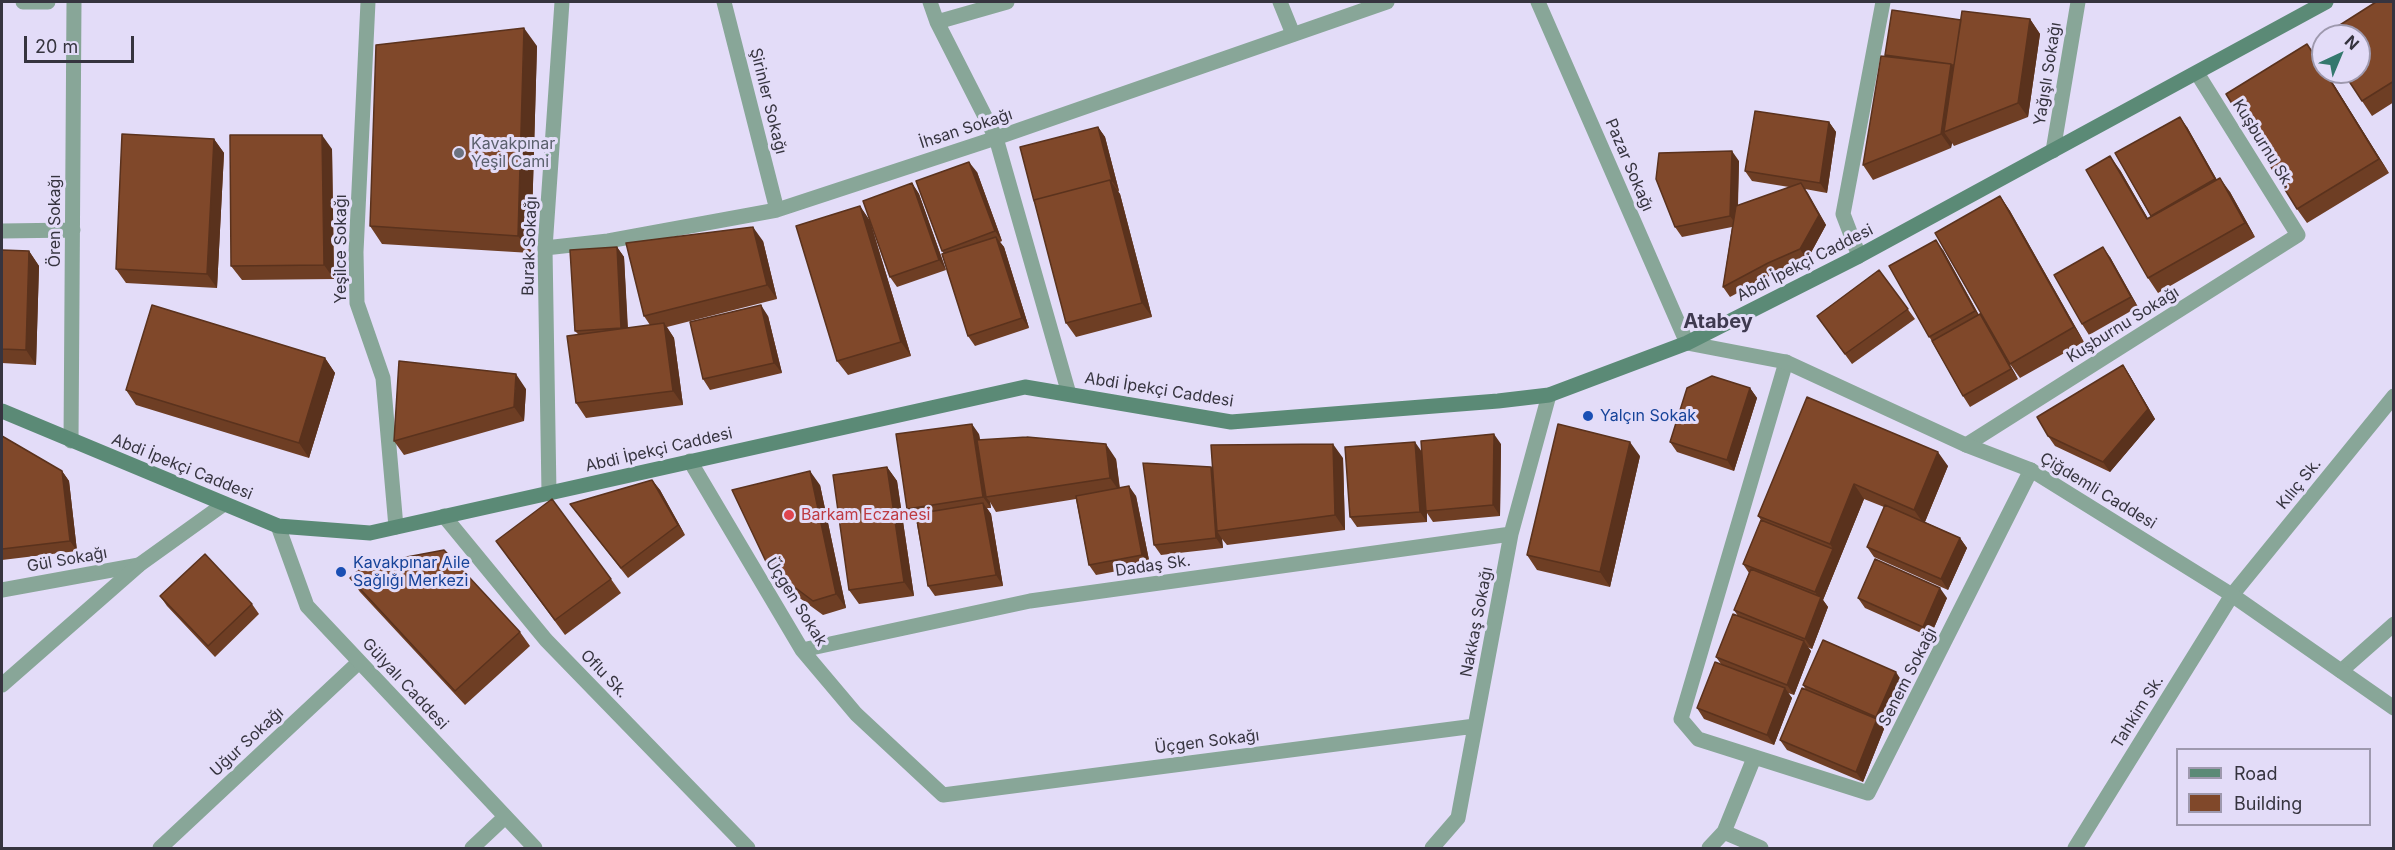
<!DOCTYPE html>
<html>
<head>
<meta charset="utf-8">
<style>
	body { margin:0 }
	#map { position:relative; width:2395px; height:850px; overflow:hidden; background:#e3dcf8; font-family:Inter,sans-serif }
	canvas { display:block }
	.frame { position:absolute; inset:0; border:3px solid #36343f; pointer-events:none }
	.legend { position:absolute; left:2176px; top:748px; width:195px; height:78px; box-sizing:border-box; background:#e3dcf8; border:2px solid #9e99ae; margin:0; padding:8px 10px; list-style:none; font-size:18px; color:#36343f }
	.legend li { display:flex; align-items:center; gap:12px; height:30px }
	.legend b { width:30px; border:2px solid #9e99ae }
	.north { position:absolute; left:2311px; top:24px; width:60px; height:60px; box-sizing:border-box; background:#e3dcf8; border:2px solid #9e99ae; border-radius:50%; rotate:44deg; font-size:16px; font-weight:700; line-height:24px; text-align:center; color:#36343f }
	.north::after { content:''; display:block; margin:auto; width:21px; height:27px; background:#34786d; clip-path:polygon(50% 0,100% 100%,50% 72%,0 100%) }
	.scale { position:absolute; left:24px; top:36px; width:110px; height:27px; box-sizing:border-box; border:3px solid #36343f; border-top:0; padding-left:8px; font-size:18px; line-height:21px; white-space:nowrap; color:#36343f; -webkit-text-stroke:4px #e3dcf8; paint-order:stroke }
</style>
</head>
<body>
<div id="map">
<canvas width="2395" height="850"></canvas>
<div class="frame"></div>
<ul class="legend">
<li><b style="height:8px;background:#5b8a76"></b>Road</li>
<li><b style="height:16px;background:#80482a"></b>Building</li>
</ul>
<div class="north">N</div>
<div class="scale">20 m</div>
</div>
<script>
const g = document.querySelector('canvas').getContext('2d');
g.lineJoin = 'round';
const toPath = rows => new Path2D(rows.map(r => 'M' + r).join(''));
function strokePath(path, color, width, dash) { g.strokeStyle = color; g.lineWidth = width; g.lineCap = dash ? 'butt' : 'round'; g.setLineDash(dash || []); g.stroke(path); }
function paint(path, color) { g.fillStyle = color; g.fill(path, 'evenodd'); }
function drawText(font, color, halo, rows, align = 'center') {
  g.font = font + ' Inter,sans-serif'; g.lineWidth = 6; g.setLineDash([]); g.textBaseline = 'middle'; g.strokeStyle = halo; g.fillStyle = color; for (const [text, x, y, turn = 0] of rows) {
    g.save(); g.translate(x, y); g.rotate((+turn || 0) * Math.PI / 180); g.textAlign = isNaN(turn) ? turn : align; if (halo) g.strokeText(text, 0, 0); g.fillText(text, 0, 0); g.restore();
  }
}
strokePath(toPath([
	[1280,2,1293,34]
]), '#88a698', 15);
strokePath(toPath([
	[23,2,48,2],
	[368,2,356,252,357,303,383,378,396,527],
	[724,2,777,210],
	[930,2,937,22,996,138,1069,394],
	[1538,2,1687,343],
	[937,22,1007,2],
	[2053,151,2078,2],
	[2,231,73,230],
	[545,248,608,241,777,210,996,138,1387,2],
	[1859,256,1843,214,1883,2],
	[1786,362,1681,719,1698,739,1868,793,2031,470],
	[71,441,74,2],
	[1966,445,2298,235,2197,73],
	[690,461,802,650,856,714,943,795,1475,726],
	[549,493,545,248,562,2],
	[444,516,546,640,748,848],
	[2,590,139,565],
	[802,650,1030,601,1511,534],
	[2341,671,2394,624],
	[1724,832,1761,848],
	[160,848,359,662],
	[472,848,505,817],
	[1432,848,1458,818,1511,534,1549,395],
	[1709,848,1724,832,1754,758],
	[2075,848,2232,595,2394,396]
]), '#88a698', 15);
strokePath(toPath([
	[1687,343,1786,362,1966,445,2031,470,2232,595,2394,708],
	[278,526,307,606,535,848],
	[2,685,139,565,224,504]
]), '#88a698', 15);
strokePath(toPath([
	[2,411,278,526,370,533,1025,387,1231,422,1498,401,1549,395,1687,343,1859,256,2326,2]
]), '#5b8a76', 15);
paint(toPath([
	[2394,2,2394,102,2372,116,2362,101],
	[2030,19,2040,34,2028,117,1954,146,1952,143,1951,148,1873,180,1863,165,1886,56,1885,55,1961,20],
	[2307,44,2323,67,2323,72,2326,72,2389,173,2307,223,2297,209],
	[537,46,531,253,382,244,370,226],
	[1829,122,1836,132,1827,193,1805,189,1826,225,1807,260,1775,273,1730,297,1723,287,1732,227,1682,237,1675,227,1739,161,1738,206,1789,187,1752,181,1745,171],
	[1098,127,1105,137,1119,191,1118,192,1120,194,1152,317,1076,337,1066,323],
	[2187,127,2217,180,2230,192,2255,237,2158,293,2148,278,2120,170,2148,219,2151,217,2115,153],
	[214,139,224,153,217,288,126,283,116,269],
	[332,149,334,279,242,280,231,266],
	[977,172,1002,241,1000,242,1004,247,1029,328,975,346,968,336,944,254,942,251],
	[912,183,919,194,946,270,897,287,890,277],
	[2000,196,2010,211,2084,342,2020,378,2010,364,1998,343,2018,379,1970,407,1963,396,1889,266,1943,250,1979,315,1986,323],
	[860,206,870,221,911,356,848,375,837,361],
	[763,241,777,299,667,327,674,338,683,405,586,418,576,403,578,334,575,331,617,247,624,257,628,328,650,325,644,316],
	[2,250,29,251,39,266,36,365,2,363],
	[2110,257,2138,307,2089,335,2082,324],
	[1879,270,1915,319,1852,364,1817,316],
	[768,316,782,373,710,390,703,379],
	[325,358,335,373,309,458,136,405,126,390],
	[2123,365,2130,376,2155,419,2110,472,2055,446,2048,436],
	[1750,388,1757,398,1734,471,1677,452,1670,442],
	[526,389,524,421,404,455,394,441],
	[1807,397,1948,466,1925,522,1960,538,1967,548,1948,590,1874,557,1867,547,1884,507,1864,499,1823,600,1828,607,1812,649,1807,647,1811,651,1794,695,1788,693,1792,698,1774,745,1704,719,1697,708,1721,664,1716,657,1738,616,1734,610,1749,573,1743,564,1761,520,1758,516],
	[979,434,980,440,1116,459,1120,488,1136,496,1150,565,1096,575,1089,565,1076,499,996,512,990,502,991,508,987,508,991,514,1003,586,935,596,928,586,916,519,915,519,907,509],
	[2,436,62,471,69,481,77,551,2,560],
	[1501,444,1500,516,1433,522,1427,513,1427,522,1357,527,1350,517,1422,451],
	[1640,456,1610,587,1537,570,1527,555],
	[1343,458,1345,530,1227,545,1222,539,1223,548,1161,555,1154,545],
	[887,467,897,481,914,596,859,604,849,590],
	[652,480,660,490,685,535,628,578,570,504],
	[820,485,846,608,823,615,779,583,769,568],
	[506,555,611,579,621,593,565,635],
	[350,578,520,632,530,646,465,705,360,592],
	[160,596,252,604,259,614,215,657,167,606],
	[1858,598,1947,598,1930,637,1865,608],
	[1903,683,1883,727,1884,729,1863,782,1787,750,1780,740,1806,690,1803,685]
]), '#6e3e24');
paint(toPath([
	[2030,19,2040,34,2028,117,2018,103],
	[524,28,537,46,531,253,518,236],
	[1951,64,1961,78,1944,132,1952,143,1951,148,1941,134],
	[2325,72,2326,72,2389,173,2379,159],
	[2180,117,2187,127,2222,189,2215,179],
	[1829,122,1836,132,1827,193,1820,183],
	[1098,127,1105,137,1119,191,1112,181],
	[322,135,332,149,334,279,324,265],
	[214,139,224,153,217,288,207,274],
	[1732,151,1739,161,1737,226,1730,216],
	[2110,156,2120,170,2157,234,2147,219],
	[969,162,977,172,1002,241,995,231],
	[2220,178,2230,192,2255,237,2245,223],
	[1110,180,1120,194,1152,317,1142,303],
	[912,183,919,194,946,270,939,260],
	[1801,183,1808,193,1826,225,1807,260,1800,249],
	[2000,196,2010,211,2084,342,2074,327],
	[860,206,870,221,911,356,901,342],
	[753,227,763,241,777,299,767,285],
	[996,237,1004,247,1029,328,1022,318],
	[1936,240,1943,250,1982,321,1975,311],
	[617,247,624,257,628,338,621,328],
	[2103,247,2110,257,2138,307,2131,297],
	[29,251,39,266,36,365,26,350],
	[761,305,768,316,782,373,774,363],
	[1980,314,1987,324,2018,379,2011,369],
	[664,323,674,338,683,405,673,391],
	[325,358,335,373,309,458,299,443],
	[2123,365,2130,376,2155,419,2110,472,2103,462],
	[516,374,526,389,524,421,514,407],
	[1750,388,1757,398,1734,471,1727,460],
	[972,424,979,434,989,497,986,497,990,502,991,508,983,497],
	[1494,434,1501,444,1500,516,1493,505],
	[1415,442,1422,452,1426,511,1427,513,1427,522,1420,512],
	[1630,442,1640,456,1610,587,1600,572],
	[1106,444,1116,459,1120,492,1110,478],
	[1333,444,1343,458,1345,530,1335,515],
	[1938,452,1948,466,1924,524,1914,510],
	[887,467,897,481,914,596,904,582],
	[1211,467,1218,478,1217,531,1222,539,1223,548,1216,538],
	[62,471,69,481,77,551,70,541],
	[810,471,820,485,846,608,836,594],
	[652,480,660,490,685,535,678,525],
	[1854,484,1864,499,1823,600,1828,607,1812,649,1805,639,1820,600,1815,592,1833,549,1830,544],
	[1129,486,1136,496,1150,565,1142,555],
	[983,503,991,514,1003,586,996,575],
	[1960,538,1967,548,1948,590,1941,579],
	[1940,588,1947,598,1930,637,1923,627],
	[1804,641,1811,651,1794,695,1787,685],
	[1896,672,1903,683,1883,727,1876,717],
	[1785,688,1792,698,1774,745,1767,735],
	[1877,719,1884,729,1863,782,1856,772]
]), '#5a321d');
const building = toPath([
	[2376,2,2394,2,2394,81,2362,101,2343,72,2359,72,2359,36,2323,36,2323,41,2321,37,2376,2],
	[1892,10,1961,20,1954,65,1951,65,1951,64,1885,55,1892,10],
	[1962,11,2030,19,2018,103,1944,132,1962,11],
	[524,28,518,236,370,226,376,45,524,28],
	[2307,44,2323,69,2323,72,2325,72,2379,159,2297,209,2226,94,2307,44],
	[1881,56,1951,64,1941,134,1863,165,1881,56],
	[1755,111,1829,122,1820,183,1745,171,1755,111],
	[2180,117,2215,179,2151,216,2115,153,2180,117],
	[1098,127,1112,181,1111,182,1110,180,1034,200,1034,201,1020,147,1098,127],
	[122,134,214,139,207,274,116,269,122,134],
	[230,135,322,135,324,265,231,266,230,135],
	[1732,151,1730,216,1675,227,1656,179,1659,153,1732,151],
	[2110,156,2147,219,2220,178,2245,223,2148,278,2086,170,2110,156],
	[969,162,995,231,942,251,916,181,969,162],
	[1110,180,1142,303,1066,323,1034,200,1110,180],
	[912,183,939,260,890,277,863,201,912,183],
	[1801,183,1819,215,1800,249,1768,263,1723,287,1736,206,1801,183],
	[2000,196,2074,327,2010,364,1935,233,2000,196],
	[860,206,901,342,837,361,796,226,860,206],
	[753,227,767,285,644,316,626,243,753,227],
	[996,237,1022,318,968,336,942,254,996,237],
	[1936,240,1975,311,1929,337,1889,266,1936,240],
	[617,247,621,328,575,331,570,250,617,247],
	[2103,247,2131,297,2082,324,2054,275,2103,247],
	[2,250,29,251,26,350,2,349,2,250],
	[1879,270,1908,309,1845,354,1817,316,1879,270],
	[152,305,325,358,299,443,126,390,152,305],
	[761,305,774,363,703,379,690,322,761,305],
	[1980,314,2011,369,1963,396,1932,341,1980,314],
	[664,323,673,391,576,403,567,336,664,323],
	[399,361,516,374,514,407,394,441,399,361],
	[2123,365,2148,409,2103,462,2048,436,2037,417,2123,365],
	[1712,376,1750,388,1727,460,1670,442,1687,388,1712,376],
	[1807,397,1938,452,1914,510,1854,484,1830,544,1758,516,1807,397],
	[972,424,983,497,907,509,896,434,972,424],
	[1558,424,1630,442,1600,572,1527,555,1558,424],
	[1494,434,1493,505,1426,511,1421,441,1494,434],
	[2,436,62,471,70,541,2,549,2,436],
	[1027,437,1106,444,1110,478,986,497,977,440,1027,437],
	[1415,442,1420,512,1350,517,1345,447,1415,442],
	[1333,444,1335,515,1217,531,1211,445,1333,444],
	[1143,463,1211,467,1216,538,1154,545,1143,463],
	[887,467,904,582,849,590,833,475,887,467],
	[810,471,836,594,813,601,769,568,732,490,810,471],
	[652,480,678,525,621,568,570,504,652,480],
	[1129,486,1142,555,1089,565,1076,496,1129,486],
	[552,499,611,579,555,620,496,541,552,499],
	[983,503,996,575,928,586,916,514,983,503],
	[1885,505,1960,538,1941,579,1867,547,1885,505],
	[1761,520,1833,549,1815,592,1743,564,1761,520],
	[444,550,520,632,455,691,350,578,364,565,444,550],
	[205,554,252,604,208,646,160,596,205,554],
	[1875,559,1940,588,1923,627,1858,598,1875,559],
	[1751,569,1821,597,1805,639,1734,610,1751,569],
	[1733,614,1804,641,1787,685,1716,657,1733,614],
	[1823,640,1896,672,1876,717,1803,685,1823,640],
	[1715,662,1785,688,1767,735,1697,708,1715,662],
	[1802,688,1877,719,1856,772,1780,740,1802,688]
]);
paint(building, '#80482a');
strokePath(building, '#5a321d', 1.5);
for (const [x, y, r, color] of [
	[459,153,6,"#6b7280"],
	[1588,416,6,"#1a4fb4"],
	[789,515,6,"#e0444e"],
	[341,572,6,"#1a4fb4"]
]) { const dot = new Path2D(); dot.arc(x, y, r, 0, 2 * Math.PI); g.fillStyle = color; g.fill(dot); strokePath(dot, '#e3dcf8', 2); }
drawText('16px', '#36343f', '#e3dcf8', [
	["Yağışlı Sokağı",2048,74,-81],
	["Şirinler Sokağı",768,101,76],
	["İhsan Sokağı",966,129,-18],
	["Kuşburnu Sk.",2263,144,58],
	["Pazar Sokağı",1629,165,67],
	["Ören Sokağı",55,221,-90],
	["Burak Sokağı",530,246,-88],
	["Yeşilce Sokağı",341,249,-90],
	["Abdi İpekçi Caddesi",1805,263,-27],
	["Kuşburnu Sokağı",2123,325,-32],
	["Abdi İpekçi Caddesi",1159,390,9],
	["Abdi İpekçi Caddesi",659,450,-13],
	["Abdi İpekçi Caddesi",182,467,22],
	["Kılıç Sk.",2299,484,-51],
	["Çiğdemli Caddesi",2098,491,31],
	["Gül Sokağı",67,560,-10],
	["Dadaş Sk.",1153,566,-8],
	["Üçgen Sokak",796,602,58],
	["Nakkaş Sokağı",1477,622,-79],
	["Oflu Sk.",604,674,46],
	["Senem Sokağı",1908,677,-63],
	["Gülyalı Caddesi",405,684,47],
	["Tahkim Sk.",2138,712,-58],
	["Uğur Sokağı",247,742,-43],
	["Üçgen Sokağı",1207,742,-7]
]);
drawText('16px', '#5b616d', '#e3dcf8', [
	["Kavakpınar",471,144],
	["Yeşil Cami",471,162]
], 'left');
drawText('16px', '#164399', '#e3dcf8', [
	["Yalçın Sokak",1600,416],
	["Kavakpınar Aile",353,563],
	["Sağlığı Merkezi",353,581]
], 'left');
drawText('16px', '#be3a42', '#e3dcf8', [
	["Barkam Eczanesi",801,515]
], 'left');
drawText('bold 20px', '#3f3a50', '#e3dcf8', [
	["Atabey",1718,322]
]);
</script>
</body>
</html>
